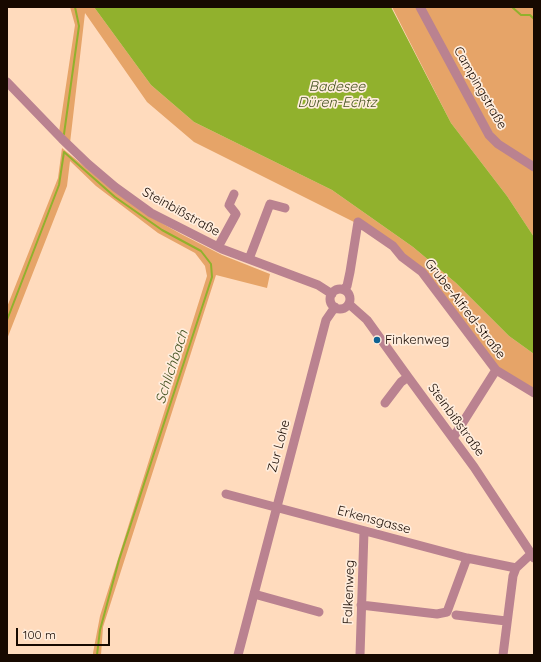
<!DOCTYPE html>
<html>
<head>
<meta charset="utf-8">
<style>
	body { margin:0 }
	#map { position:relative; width:541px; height:662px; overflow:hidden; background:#ffdbbd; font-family:Quicksand,sans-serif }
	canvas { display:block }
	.frame { position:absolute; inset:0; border:8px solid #170900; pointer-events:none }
	.scale { position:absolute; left:16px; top:628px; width:94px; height:18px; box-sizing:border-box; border:2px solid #170900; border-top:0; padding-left:5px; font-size:12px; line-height:14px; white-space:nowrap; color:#170900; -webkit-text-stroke:3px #ffeddd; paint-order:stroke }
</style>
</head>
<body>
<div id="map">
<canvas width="541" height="662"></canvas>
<div class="frame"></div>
<div class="scale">100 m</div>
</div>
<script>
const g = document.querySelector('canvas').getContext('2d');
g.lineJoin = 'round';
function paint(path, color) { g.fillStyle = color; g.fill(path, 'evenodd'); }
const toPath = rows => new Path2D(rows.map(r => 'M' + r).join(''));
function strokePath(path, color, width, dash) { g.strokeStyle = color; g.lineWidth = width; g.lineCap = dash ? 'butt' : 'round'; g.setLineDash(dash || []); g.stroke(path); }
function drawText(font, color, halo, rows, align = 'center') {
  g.font = font + ' Quicksand,sans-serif'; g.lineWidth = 3.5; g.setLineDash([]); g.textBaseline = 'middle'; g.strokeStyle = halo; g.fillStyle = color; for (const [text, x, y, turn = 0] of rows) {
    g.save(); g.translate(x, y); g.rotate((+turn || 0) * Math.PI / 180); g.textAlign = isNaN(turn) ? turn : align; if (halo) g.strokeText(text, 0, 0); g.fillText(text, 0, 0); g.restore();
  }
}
paint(toPath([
	[70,7,94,7,151,85,194,122,332,190,413,247,456,283,509,336,534,354,534,391,495,366,427,275,356,223,194,142,147,102,85,13,70,143,59,132,75,25],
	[392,7,417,7,487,136,534,170,534,237,507,196,451,123],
	[423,7,534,7,534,163,500,142,492,132],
	[62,148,113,190,149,216,181,234,222,255,270,274,267,288,216,275,103,627,101,655,93,655,93,653,100,616,207,276,205,266,195,253,158,233,96,186,70,161,67,186,7,339,7,307,58,178]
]), '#e6a468');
paint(toPath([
	[94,7,391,7,451,123,507,196,534,237,534,354,509,336,456,283,413,247,332,190,194,122,151,85]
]), '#91b12d');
strokePath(toPath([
	[512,7,521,15,530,15,534,19],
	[64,134,79,26,75,7],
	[64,152,115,197,162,230,201,251,211,264,212,277,119,560,100,630,97,655],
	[7,320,59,185,64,152]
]), '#91b12d', 2);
strokePath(toPath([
	[420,7,489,135,498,144,534,167],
	[7,82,62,139,88,164,115,187,151,213,222,249,318,285,332,294],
	[218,247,236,214,229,205,234,194],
	[249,259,270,204,285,208],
	[344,289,347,286,350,272,358,222,393,246,402,257,422,272,496,370,534,393],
	'330 299a10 10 0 1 1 20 0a10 10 0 1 1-20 0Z',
	[349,304,367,320,408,377,474,467,534,558],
	[385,403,401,382,408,377],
	[453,438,496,370],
	[226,494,467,558,516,568],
	[254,594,319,612],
	[361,605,437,614,447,612,467,558],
	[456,615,506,621],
	[238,655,326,320,335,307],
	[360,655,364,531],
	[503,655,513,576,516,568,531,554]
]), '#ba8290', 9);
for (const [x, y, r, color] of [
	[377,340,4,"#0e6293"]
]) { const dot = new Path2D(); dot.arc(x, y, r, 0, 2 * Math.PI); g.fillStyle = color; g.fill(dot); strokePath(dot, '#ffeddd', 1.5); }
drawText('13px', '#170900', '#ffeddd', [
	["Campingstraße",480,88,60],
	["Steinbißstraße",181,212,29],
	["Grube-Alfred-Straße",465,309,52],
	["Steinbißstraße",456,420,54],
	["Zur Lohe",279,446,-75],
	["Erkensgasse",374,520,15],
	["Falkenweg",349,592,-88]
]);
drawText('13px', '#170900', '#ffeddd', [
	["Finkenweg",385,340]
], 'left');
drawText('italic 14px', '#465422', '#ffeddd', [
	["Badesee",337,87],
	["Düren-Echtz",337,103],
	["Schlichbach",172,367,-72]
]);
</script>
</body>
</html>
